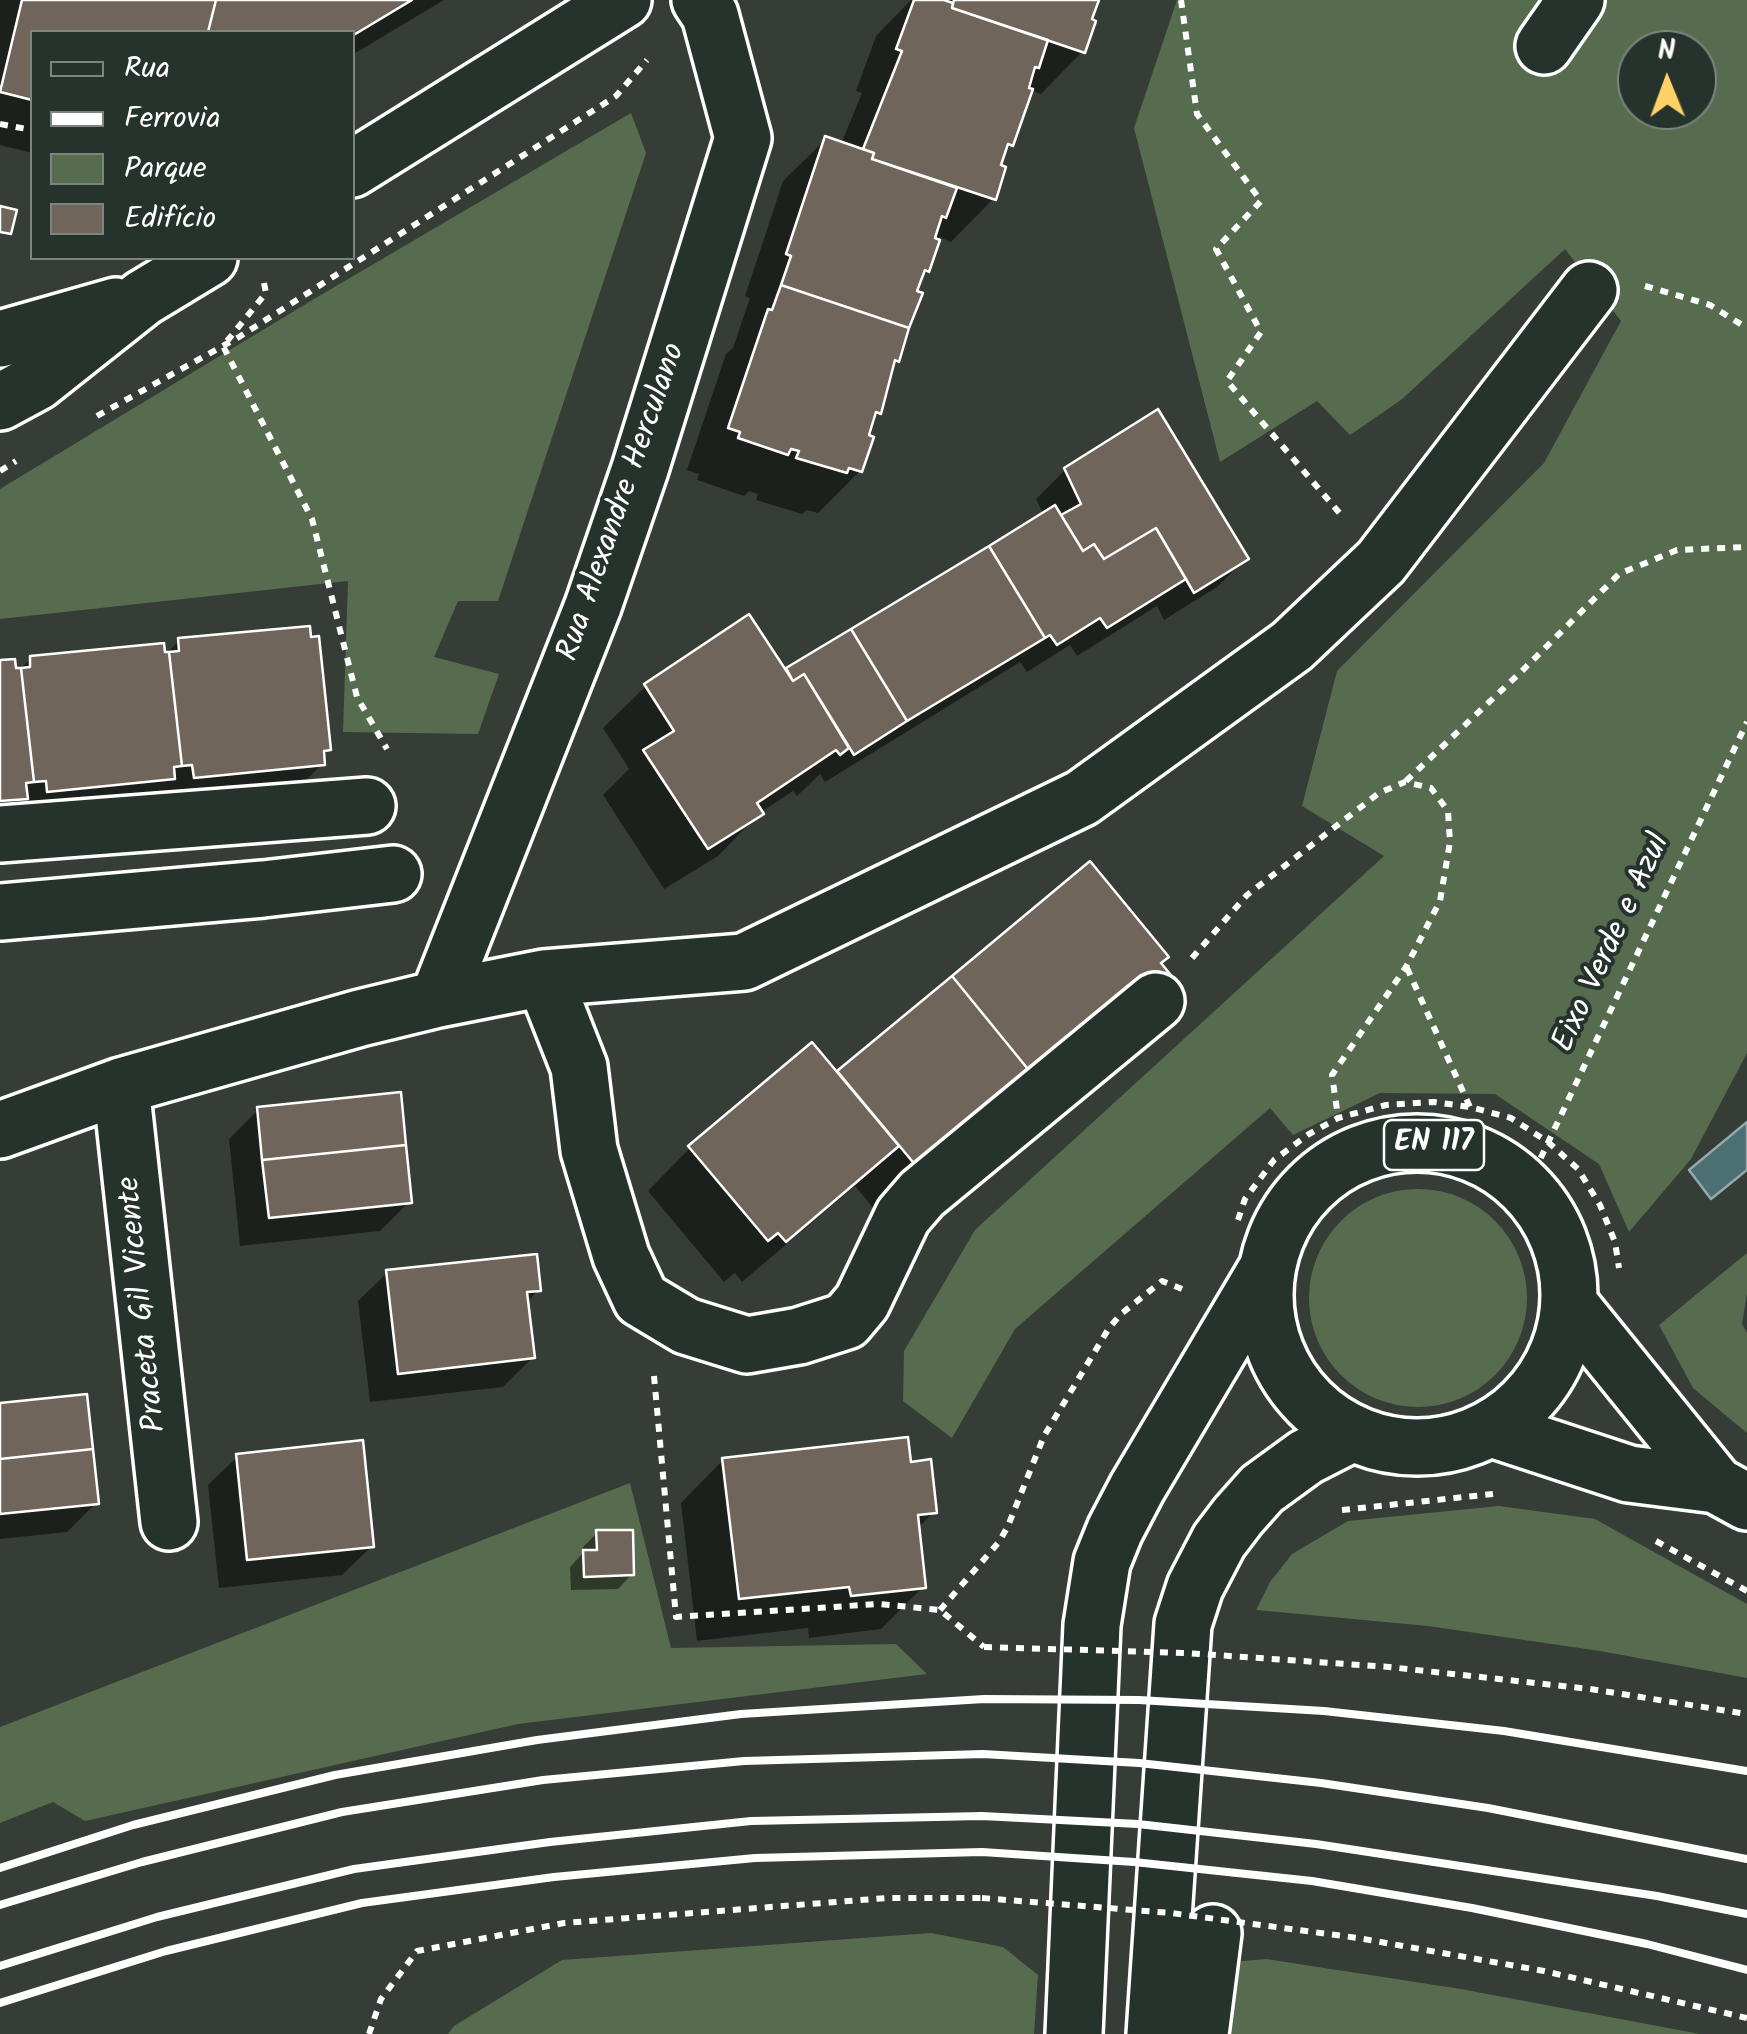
<!DOCTYPE html>
<html>
<head>
<meta charset="utf-8">
<style>
	body { margin:0 }
	#map { position:relative; width:1747px; height:2034px; overflow:hidden; background:#353d36; font-family:Kalam,sans-serif }
	canvas { display:block }
	.legend { position:absolute; left:30px; top:30px; width:325px; height:230px; box-sizing:border-box; background:#26332d; border:2px solid #7d8581; margin:0; padding:12px 18px; list-style:none; font-size:30px; color:#fff }
	.legend li { display:flex; align-items:center; gap:20px; height:50px }
	.legend b { width:50px; border:2px solid #7d8581 }
	.north { position:absolute; left:1617px; top:30px; width:100px; height:100px; box-sizing:border-box; background:#26332d; border:2px solid #7d8581; border-radius:50%; rotate:359deg; font-size:28px; font-weight:700; line-height:40px; text-align:center; color:#fff }
	.north::after { content:''; display:block; margin:auto; width:35px; height:45px; background:#ffd166; clip-path:polygon(50% 0,100% 100%,50% 72%,0 100%) }
</style>
</head>
<body>
<div id="map">
<canvas width="1747" height="2034"></canvas>
<ul class="legend">
<li><b style="height:12px;background:#26332d"></b>Rua</li>
<li><b style="height:12px;background:#fff"></b>Ferrovia</li>
<li><b style="height:28px;background:#576c4f"></b>Parque</li>
<li><b style="height:28px;background:#70655a"></b>Edifício</li>
</ul>
<div class="north">N</div>
</div>
<script>
const g = document.querySelector('canvas').getContext('2d');
g.lineJoin = 'round';
function paint(path, color) { g.fillStyle = color; g.fill(path, 'evenodd'); }
const toPath = rows => new Path2D(rows.map(r => 'M' + r).join(''));
function strokePath(path, color, width, dash) { g.strokeStyle = color; g.lineWidth = width; g.lineCap = dash ? 'butt' : 'round'; g.setLineDash(dash || []); g.stroke(path); }
function drawText(font, color, halo, rows, align = 'center') {
  g.font = font + ' Kalam,sans-serif'; g.lineWidth = 8; g.setLineDash([]); g.textBaseline = 'middle'; g.strokeStyle = halo; g.fillStyle = color; for (const [text, x, y, turn = 0] of rows) {
    g.save(); g.translate(x, y); g.rotate((+turn || 0) * Math.PI / 180); g.textAlign = isNaN(turn) ? turn : align; if (halo) g.strokeText(text, 0, 0); g.fillText(text, 0, 0); g.restore();
  }
}
paint(toPath([
	[1177,0,1747,0,1747,1053,1691,1159,1629,1232,1599,1164,1495,1094,1380,1093,1293,1135,1270,1108,1015,1329,952,1438,903,1401,904,1351,975,1230,1384,856,1302,806,1337,671,1544,463,1621,321,1565,249,1401,400,1350,435,1317,401,1220,462,1134,128],
	[1637,50,1697,50,1697,110,1637,110],
	[631,113,646,153,498,601,458,601,434,657,499,674,478,734,343,732,348,581,0,619,0,489,314,299],
	'1309 1298a109 109 0 1 1 218 0a109 109 0 1 1-218 0Z',
	[1747,1253,1747,1293,1742,1324,1747,1333,1747,1433,1693,1388,1659,1325],
	[630,1483,671,1648,896,1644,927,1674,518,1724,85,1821,53,1802,0,1823,0,1727],
	[1499,1506,1595,1519,1747,1604,1747,1678,1600,1651,1428,1626,1256,1610,1270,1582,1292,1554,1348,1521],
	[931,1933,1003,1947,1038,1975,1034,2034,448,2034,454,2026,562,1960],
	[1266,1959,1461,1989,1700,2034,1218,2034,1232,1962]
]), '#576c4f');
const water = toPath([
	[1747,1122,1747,1170,1711,1199,1689,1170,1747,1122]
]);
paint(water, '#4c6f73');
strokePath(water, '#94a9ab', 2.5);
paint(toPath([
	[0,0,444,0,352,55,352,32,32,32,32,153,0,145],
	[911,0,1098,0,1095,3,1083,51,1041,94,1030,90,1011,145,1003,153,993,199,951,242,939,237,927,271,919,278,897,360,890,368,879,413,871,420,860,471,818,513,807,510,802,514,756,500,758,494,749,491,744,496,697,480,699,474,687,470,726,354,733,348,750,298,745,296,783,181,826,139,841,144,862,93,856,91,876,36],
	[1065,470,1246,558,1217,587,1164,620,1157,606,1077,656,1070,645,1027,672,1020,662,825,782,820,774,797,796,793,791,760,813,718,856,664,889,603,795,629,769,603,728,646,686,785,673,1044,515,1036,499],
	[179,641,329,749,322,756,322,764,280,807,0,823,0,663,14,671,19,670,31,658,163,657],
	[1090,864,1166,957,878,1214,855,1186,742,1282,735,1273,724,1282,648,1191,690,1148,837,1075],
	[258,1110,409,1202,380,1231,240,1246,229,1139],
	[388,1272,538,1290,526,1303,532,1358,503,1387,370,1402,358,1301],
	[0,1405,96,1503,67,1532,0,1539],
	[238,1456,372,1546,342,1575,219,1588,208,1485],
	[723,1460,909,1464,934,1512,917,1529,923,1587,881,1629,809,1638,808,1628,697,1641,681,1503],
	[597,1533,632,1574,618,1589,571,1590,570,1567,583,1553,583,1547]
]), '#0007');
const building = toPath([
	[22,0,216,0,208,32,32,32,32,100,0,92,22,0],
	[216,0,412,0,352,36,352,32,208,32,216,0],
	[914,0,944,0,953,3,952,8,1048,40,1039,68,1035,67,1029,88,1033,89,1013,146,1008,144,1001,165,1006,167,996,200,872,159,874,153,863,149,902,51,896,49,914,0],
	[954,0,1099,0,1092,19,1096,21,1085,53,952,8,954,0],
	[825,136,874,153,872,159,957,188,946,218,942,216,935,238,940,240,929,272,925,270,917,291,923,293,909,328,781,285,791,256,786,254,825,136],
	[0,206,17,210,11,234,0,232,0,206],
	[781,285,909,328,899,362,895,360,881,414,876,412,869,435,874,437,862,472,849,468,847,473,796,458,799,451,791,449,788,455,738,438,740,432,728,428,768,309,772,310,781,285],
	[1158,409,1249,559,1194,593,1156,528,1104,559,1094,544,1083,551,1061,515,1081,504,1064,468,1158,409],
	[1055,505,1083,551,1094,544,1104,559,1156,528,1186,579,1107,628,1100,618,1057,645,1050,635,1045,638,989,546,1055,505],
	[989,546,1045,638,907,721,851,629,989,546],
	[749,614,793,681,804,674,849,748,840,755,836,750,757,803,764,814,708,849,643,750,674,731,644,684,749,614],
	[310,626,311,637,319,636,331,750,324,751,325,765,194,778,192,765,182,766,169,652,179,651,178,638,310,626],
	[851,629,907,721,854,755,804,674,793,681,786,668,851,629],
	[164,643,165,652,169,652,182,766,174,767,175,779,47,792,46,781,34,782,21,668,30,667,30,656,164,643],
	[15,659,16,668,21,668,34,782,26,783,28,799,0,801,0,660,15,659],
	[1090,861,1169,957,1161,963,1170,974,1036,1079,952,976,1090,861],
	[952,976,1036,1079,922,1173,837,1071,952,976],
	[812,1042,899,1146,786,1242,778,1233,768,1241,688,1146,812,1042],
	[401,1092,406,1145,262,1160,257,1107,401,1092],
	[406,1145,412,1203,269,1218,262,1160,406,1145],
	[537,1254,541,1291,527,1292,535,1358,398,1374,386,1270,537,1254],
	[87,1394,93,1449,0,1459,0,1403,87,1394],
	[908,1437,911,1462,931,1459,937,1513,918,1515,926,1588,851,1596,849,1587,739,1599,722,1458,908,1437],
	[363,1440,374,1547,247,1560,236,1454,363,1440],
	[93,1449,99,1504,0,1514,0,1459,93,1449],
	[596,1530,633,1530,634,1575,584,1577,583,1550,597,1550,596,1530]
]);
paint(building, '#70655a');
strokePath(building, '#fff', 2.5);
const minor = toPath([
	[1544,46,1576,0],
	[352,169,623,0],
	[0,339,116,306],
	[0,402,37,382,143,298,209,258],
	[0,834,367,806],
	[0,912,263,889,393,874],
	[544,978,579,1067,589,1150,621,1256,641,1299,686,1326,747,1345,799,1336,846,1321,862,1302,903,1216,922,1194,1156,1001],
	[438,999,593,606,640,469,743,138,710,15,700,0],
	[121,1086,169,1522],
	[0,1130,121,1086,360,1018,438,999,544,978,744,962,1082,798,1292,646,1381,562,1589,290],
	[1200,2034,1213,1933]
]);
const major = toPath([
	'1265 1295a152 152 0 1 1 304 0a152 152 0 1 1-304 0Z',
	[1571,1306,1716,1485],
	[1492,1429,1629,1474,1716,1485,1747,1502],
	[1074,2034,1092,1625,1102,1562,1115,1530,1137,1488,1265,1272],
	[1155,2034,1183,1624,1195,1587,1219,1541,1238,1516,1262,1489,1306,1457,1353,1433]
]);
strokePath(minor, '#fff', 62);
strokePath(major, '#fff', 62);
strokePath(toPath([
	[1181,0,1197,114,1261,201,1216,249,1261,332,1227,381,1342,516],
	[0,124,32,130],
	[264,283,266,293,223,346,312,519,357,697,387,749],
	[1645,286,1710,305,1747,328],
	[97,416,239,337,616,96,647,60],
	[0,471,16,461],
	[1406,781,1523,670,1619,574,1677,550,1747,547],
	[1192,958,1247,895,1379,793,1405,782,1431,788,1448,811,1450,842,1440,901,1406,967,1332,1075,1338,1117],
	[1407,968,1470,1107],
	[1527,1187,1747,722],
	[1238,1220,1245,1199,1274,1160,1309,1134,1338,1118,1386,1105,1434,1102,1470,1107,1511,1118,1548,1142,1578,1169,1600,1205,1615,1242,1619,1268],
	[654,1376,676,1617,879,1604,940,1610,984,1647],
	[1342,1510,1493,1494],
	[1656,1541,1747,1591],
	[940,1610,999,1542,1008,1526,1044,1436,1109,1328,1121,1314,1162,1281,1187,1291],
	[369,2034,381,1999,417,1951,564,1923,887,1898,982,1898]
]), '#fff', 6, [8, 8]);
strokePath(minor, '#26332d', 55);
strokePath(major, '#26332d', 55);
strokePath(toPath([
	[0,1868,133,1825,335,1775,537,1740,741,1714,984,1699,1139,1700,1324,1711,1504,1731,1747,1771],
	[0,1905,142,1862,342,1812,543,1780,744,1761,983,1754,1139,1763,1321,1783,1488,1808,1747,1859],
	[0,1966,157,1917,354,1869,550,1842,751,1821,982,1816,1138,1824,1316,1844,1657,1896,1747,1914],
	[0,2003,166,1951,362,1903,554,1877,755,1858,982,1852,1134,1862,1312,1881,1472,1908,1647,1944,1747,1970]
]), '#fff', 8);
strokePath(toPath([
	[984,1647,1186,1653,1389,1667,1590,1689,1747,1714],
	[982,1898,1171,1913,1358,1938,1544,1971,1747,2018]
]), '#fff', 6, [8, 8]);
for (const [x, y, w] of [
	[1434,1145,100]
]) { const box = new Path2D(); box.roundRect(x - w / 2, y - 25, w, 50, 8); g.fillStyle = '#26332d'; g.fill(box); strokePath(box, '#fff', 2.5); }
drawText('bold 30px', '#fff', null, [
	["EN 117",1434,1145]
]);
drawText('32px', '#fff', '#26332d', [
	["Rua Alexandre Herculano",624,503,-71],
	["Eixo Verde e Azul",1614,944,-65],
	["Praceta Gil Vicente",145,1304,-96]
]);
</script>
</body>
</html>
